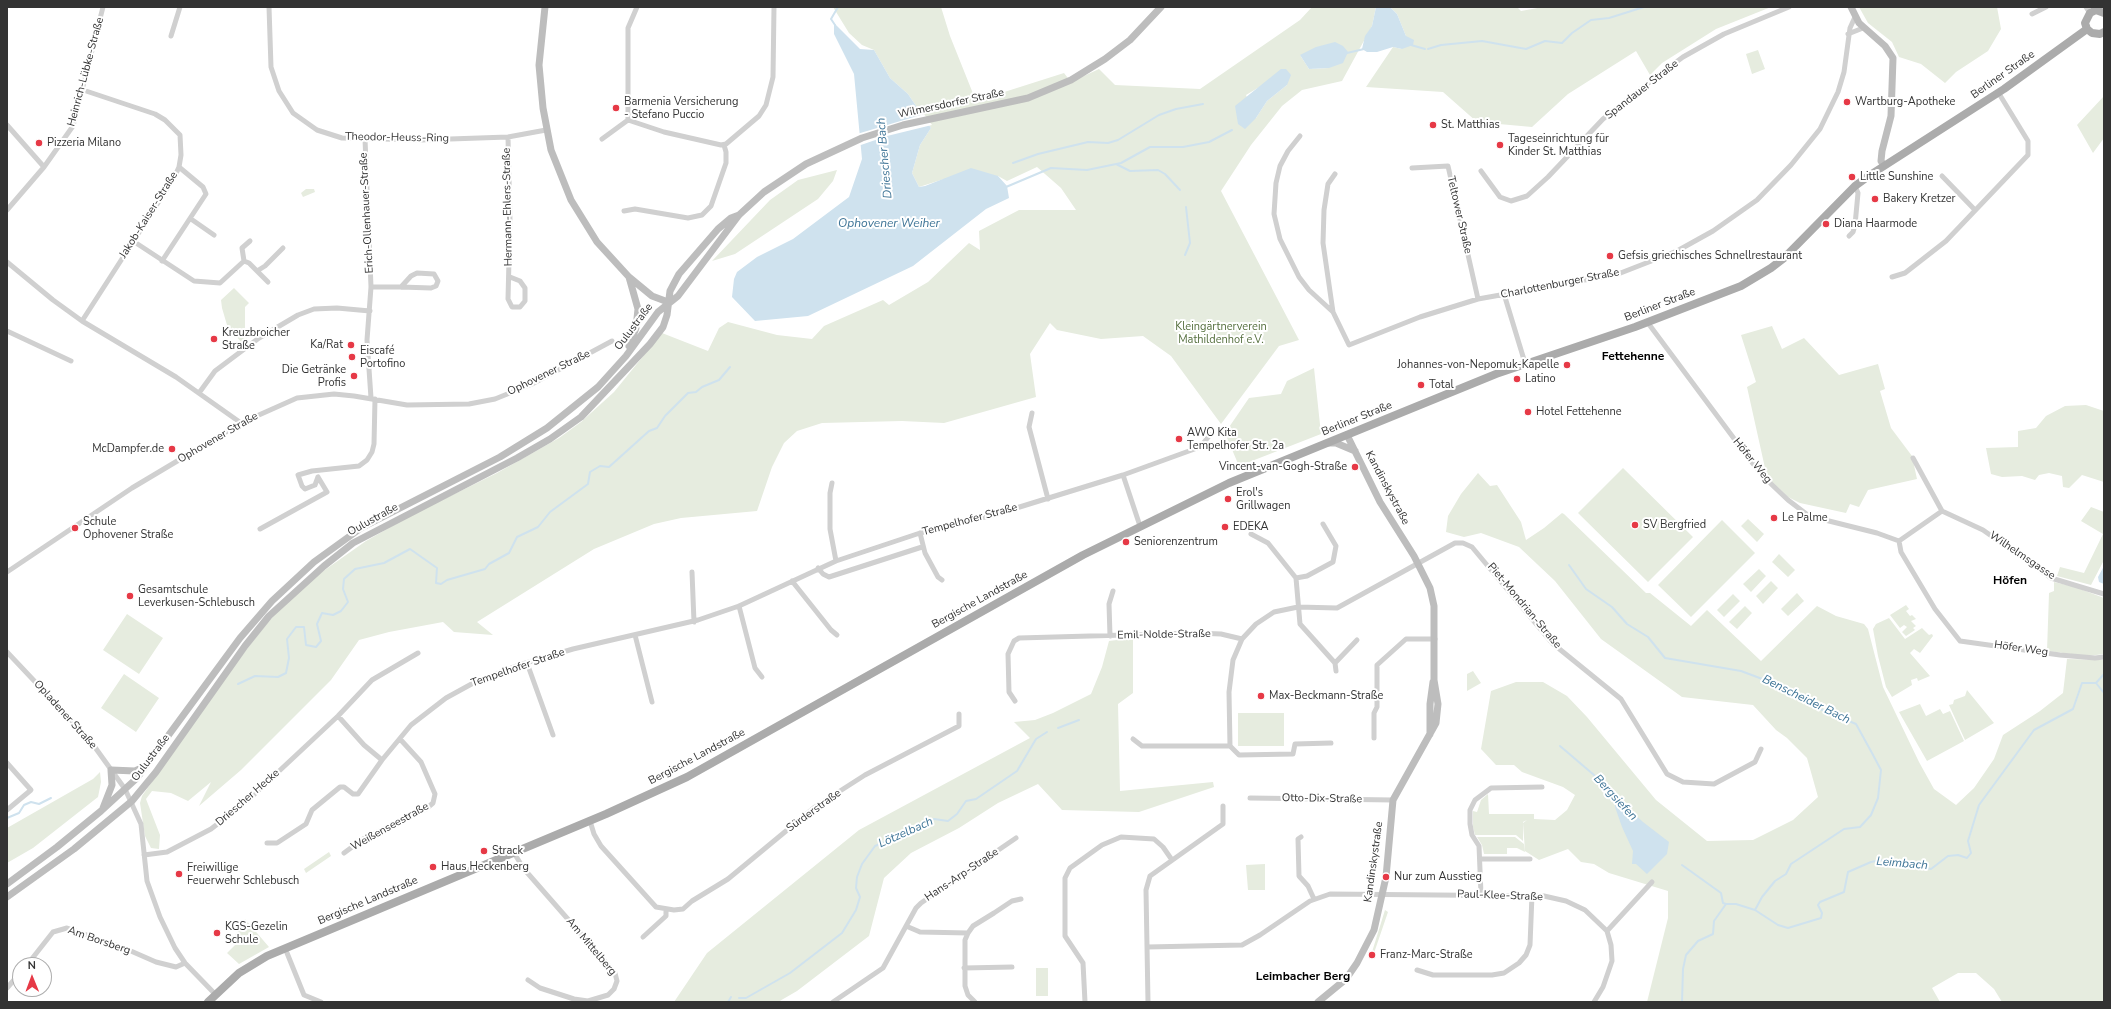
<!DOCTYPE html>
<html>
<head>
<meta charset="utf-8">
<style>
	body { margin:0 }
	#map { position:relative; width:2111px; height:1009px; overflow:hidden; background:#fff; font-family:"Nunito Sans",sans-serif }
	canvas { display:block }
	.frame { position:absolute; inset:0; border:8px solid #333; pointer-events:none }
	.north { position:absolute; left:12px; top:957px; width:40px; height:40px; box-sizing:border-box; background:#fff; border:1px solid #adadad; border-radius:50%; rotate:359deg; font-size:11px; font-weight:700; line-height:16px; text-align:center; color:#333 }
	.north::after { content:''; display:block; margin:auto; width:14px; height:18px; background:#e63946; clip-path:polygon(50% 0,100% 100%,50% 72%,0 100%) }
</style>
</head>
<body>
<div id="map">
<canvas width="2111" height="1009"></canvas>
<div class="frame"></div>
<div class="north">N</div>
</div>
<script>
const g = document.querySelector('canvas').getContext('2d');
g.lineJoin = 'round';
function paint(path, color) { g.fillStyle = color; g.fill(path, 'evenodd'); }
const toPath = rows => new Path2D(rows.map(r => 'M' + r).join(''));
function strokePath(path, color, width, dash) { g.strokeStyle = color; g.lineWidth = width; g.lineCap = dash ? 'butt' : 'round'; g.setLineDash(dash || []); g.stroke(path); }
function drawText(font, color, halo, rows, align = 'center') {
  g.font = font + ' "Nunito Sans",sans-serif'; g.lineWidth = 4; g.setLineDash([]); g.textBaseline = 'middle'; g.strokeStyle = halo; g.fillStyle = color; for (const [text, x, y, turn = 0] of rows) {
    g.save(); g.translate(x, y); g.rotate((+turn || 0) * Math.PI / 180); g.textAlign = isNaN(turn) ? turn : align; if (halo) g.strokeText(text, 0, 0); g.fillText(text, 0, 0); g.restore();
  }
}
paint(toPath([
	[833,7,941,7,950,36,976,101,1064,73,1071,82,1099,69,1115,85,1200,89,1300,20,1312,7,1376,7,1372,26,1342,81,1302,90,1282,106,1251,145,1221,191,1299,340,1279,346,1221,424,1171,356,1143,336,1101,339,1057,330,1050,323,1030,354,1036,397,944,423,902,421,822,423,797,431,784,443,772,467,757,511,681,518,654,524,594,549,477,622,493,635,454,632,443,622,389,632,359,640,331,680,241,770,199,806,211,782,188,801,171,793,152,791,146,799,160,835,159,849,151,848,145,836,140,803,142,796,229,672,268,622,286,603,312,579,366,541,408,517,497,473,559,438,581,422,614,392,662,333,708,351,719,328,728,322,777,335,812,339,824,326,883,300,889,305,928,282,969,243,980,250,979,231,1019,210,1076,210,1061,188,1037,167,1007,181,998,176,944,179,919,187,912,173,920,145,931,128,908,94,890,78,874,50,862,45,849,33],
	[1300,55,1329,68,1309,69],
	[1287,85,1267,101,1256,118,1246,95,1261,86],
	[1390,7,1517,7,1521,11,1543,7,1771,7,1716,29,1662,63,1650,75,1636,51,1568,94,1532,127,1477,122,1443,92,1366,87,1393,47,1402,49,1406,36,1397,14],
	[1859,7,1997,7,2001,29,1988,51,1956,72,1945,83,1921,64,1899,57,1892,42,1868,23],
	[1758,50,1765,69,1752,74,1746,54],
	[2104,96,2104,138,2093,153,2077,125],
	[837,170,833,181,818,199,735,254,712,261,770,200,798,180],
	[306,189,314,189,315,192,303,197,301,193],
	[234,288,249,303,245,307,245,335,250,345,246,348,227,325,222,308,221,300],
	[1772,326,1782,349,1804,338,1839,375,1878,364,1885,389,1880,391,1891,428,1912,456,1917,479,1868,490,1859,507,1850,504,1846,513,1800,503,1788,497,1767,477,1747,387,1756,382,1741,335],
	[1314,368,1321,434,1239,466,1225,433,1249,398,1281,394,1287,381],
	[2086,405,2104,411,2104,482,2082,475,2069,488,2063,487,2062,476,2049,473,2039,475,2035,480,2022,476,2002,477,1991,474,1986,448,2018,447,2018,431,2036,428,2046,416,2065,406],
	[1623,468,1693,537,1648,582,1578,513],
	[1478,473,1490,486,1497,485,1521,522,1526,540,1544,528,1562,513,1564,514,1646,593,1650,593,1691,626,1707,610,1761,661,1817,606,1836,616,1864,624,1868,629,1883,687,1919,762,1934,789,1956,805,1974,788,1994,759,2003,735,2040,711,2063,693,2067,659,2104,660,2104,1002,2002,1002,1994,989,1976,973,1958,973,1932,988,1940,1002,1647,1002,1668,918,1668,891,1609,873,1594,864,1581,862,1568,849,1539,860,1525,851,1523,823,1527,820,1523,822,1523,841,1516,835,1475,835,1473,827,1473,811,1477,812,1481,800,1488,794,1489,814,1534,814,1534,819,1555,820,1567,810,1575,795,1563,787,1522,772,1514,765,1496,765,1481,749,1491,691,1516,682,1543,682,1567,696,1587,717,1656,800,1707,841,1753,840,1793,820,1818,797,1807,758,1787,738,1776,730,1753,705,1682,697,1601,639,1555,581,1519,547,1481,533,1464,537,1446,532,1448,516,1461,494],
	[2091,507,2104,512,2104,560,2091,585,2057,576,2060,567,2084,573,2103,534,2081,521],
	[1748,519,1764,534,1757,542,1741,526],
	[1722,520,1755,553,1691,617,1658,585],
	[1779,554,1795,570,1788,577,1772,562],
	[1759,569,1766,576,1751,592,1743,584],
	[1771,581,1778,588,1763,604,1756,596],
	[2054,582,2075,587,2104,598,2104,654,2088,656,2047,651,2049,593,2054,591],
	[1797,593,1804,601,1788,616,1781,609],
	[1733,594,1740,601,1724,617,1717,610],
	[1906,605,1909,609,1906,611,1910,616,1912,615,1916,619,1911,621,1916,626,1913,628,1915,630,1906,636,1902,632,1907,627,1904,625,1900,628,1890,615],
	[1745,606,1752,613,1737,629,1729,622],
	[127,614,163,638,139,674,103,650],
	[1889,618,1905,639,1922,628,1929,635,1932,634,1933,636,1920,653,1914,649,1910,653,1930,676,1918,681,1917,678,1911,680,1912,685,1892,697,1886,687,1878,656,1873,629,1876,624],
	[1133,638,1133,693,1118,704,1120,791,1213,782,1214,787,1139,812,1062,810,1038,784,998,803,959,828,911,853,884,878,869,936,797,991,778,1002,674,1002,707,953,859,830,1030,738,1014,722,1035,720,1053,713,1091,694,1102,667,1109,641],
	[1473,671,1481,683,1467,691,1467,674],
	[124,674,159,698,136,732,101,708],
	[1967,690,1994,723,1965,740,1949,705,1953,704,1954,700,1965,696],
	[1920,704,1926,716,1940,709,1943,714,1950,711,1964,741,1927,761,1899,712],
	[1238,713,1284,713,1284,746,1238,746],
	[100,772,101,782,98,797,33,848,7,863,7,828,93,779],
	[1477,837,1515,837,1524,844,1525,852,1517,848,1507,848,1507,854,1484,854,1482,845],
	[329,852,331,856,306,873,304,869],
	[1265,864,1265,890,1248,890,1246,865],
	[1385,910,1388,912,1374,953,1372,952],
	[245,919,269,947,239,964,227,953,236,944,232,940],
	[1036,968,1048,968,1048,996,1036,996]
]), '#e6ecdf');
paint(toPath([
	[1376,7,1390,7,1397,14,1406,36,1414,40,1413,45,1402,49,1393,47,1377,52,1367,52,1362,49,1365,36,1372,26],
	[834,23,860,49,874,50,890,78,908,94,931,128,920,145,912,173,919,187,925,186,971,168,998,176,1007,186,1009,198,986,209,913,266,808,316,755,321,732,297,734,279,737,272,757,257,793,239,849,197,862,159,854,74,834,34],
	[1335,42,1343,46,1348,52,1343,63,1329,68,1309,69,1300,55,1316,47],
	[1281,69,1286,69,1291,75,1287,85,1267,101,1256,118,1245,129,1238,124,1235,106],
	[2104,566,2104,584,2099,582,2098,577],
	[1616,797,1643,822,1669,842,1667,854,1647,874,1636,864,1632,864,1633,851,1622,827,1615,807]
]), '#cfe2ee');
paint(toPath([
	[924,114,932,125,887,136,858,146,857,134]
]), '#fff');
strokePath(toPath([
	[835,25,831,19,838,7],
	[1411,45,1425,49],
	[1428,49,1441,45,1482,41,1526,49,1545,41,1562,43,1572,33,1591,20,1609,18,1644,7],
	[1347,53,1364,49],
	[1013,163,1038,154,1088,142,1108,143,1118,140,1159,115,1176,109,1203,104],
	[1116,164,1130,171,1158,170,1165,174,1180,190],
	[1006,187,1051,168,1087,170,1121,163,1150,147,1183,147,1209,142,1232,130],
	[1185,255,1190,243,1186,207],
	[1569,565,1586,589,1612,607,1627,624,1648,637,1665,658,1741,671,1765,680,1808,704,1856,724,1872,753,1881,770,1878,798,1871,815,1860,827,1844,829,1791,864,1786,874,1775,881,1762,897,1755,910],
	[2096,683,2104,693],
	[238,684,255,676,278,677,286,673,289,658,287,639,296,627,304,627,306,645,316,647,321,641,317,624,322,613,333,615,341,611,348,602,343,589,344,579,355,569,384,563,410,549,437,568,436,583,441,584,447,580,485,569,489,564,509,553,517,537,538,527,550,512,588,484,590,472,600,466,609,467,649,431,657,428,665,416,688,393,696,392,702,387,719,380,730,367],
	[1058,728,1079,720],
	[1560,746,1594,775,1616,798],
	[7,818,19,813,24,805,31,802,39,804,51,798],
	[1682,865,1721,893,1723,903,1726,904],
	[739,998,746,998,790,973,842,933,856,910,860,897,856,888,857,877,862,864,875,846,924,826,934,819,948,821,957,814,966,801,976,799,1017,771,1036,739,1047,732],
	[728,1002,731,997],
	[1682,1002,1683,969,1686,955,1698,941,1713,934,1714,921,1726,904,1736,904,1755,910,1778,925,1788,928,1821,918,1822,913,1818,905,1820,902,1844,892,1848,872,1871,862,1880,860,1895,865,1911,865,1931,869,1948,856,1958,855,1967,858,1971,853,1968,841,1979,805,2034,730,2073,709,2082,683,2096,683,2104,674]
]), '#cfe2ee', 2);
strokePath(toPath([
	[269,7,271,67,279,91,293,113,317,130,342,138,421,140,508,137,546,130],
	[637,7,628,28,628,120,664,132,721,145,726,144,759,116,766,105,773,77,774,7],
	[2086,7,2090,13],
	[2032,14,2046,7],
	[1848,34,1863,28],
	[171,36,180,7],
	[7,125,44,167],
	[1300,136,1288,151,1280,166,1276,183,1274,214,1280,239,1299,277,1309,290,1333,312,1349,345,1420,317,1478,299,1618,274,1677,251,1713,231,1757,200,1791,165,1820,129,1838,92,1844,72,1850,28,1855,17],
	[508,137,510,220,508,299,512,307,520,307,525,301,525,288,520,281,510,277],
	[365,139,371,287,367,340,371,398],
	[602,139,628,120],
	[1412,168,1448,166,1478,299],
	[1481,171,1500,197,1511,201,1527,196,1548,177,1603,119,1656,77,1683,57,1724,34,1789,7],
	[1942,176,1975,210],
	[7,210,44,167,73,126,103,7],
	[624,211,635,209,688,218,702,215,711,206,726,163,726,152,724,145],
	[191,219,214,235],
	[1849,236,1853,232,1855,225,1858,193,1855,186],
	[133,241,194,281,220,283,244,261,249,263,268,282],
	[162,261,206,194,203,187,179,167],
	[244,261,242,248,250,241],
	[7,262,53,300,82,321,176,377,241,423],
	[257,271,265,266,283,248],
	[1892,277,1905,273,1946,241,2028,155,2028,141,1998,92],
	[371,287,401,287,431,288,436,286,438,281,434,274,417,273,411,276,401,287],
	[1504,294,1525,363],
	[1333,312,1323,243,1324,210,1328,184,1335,174],
	[82,321,174,178,179,167,181,155,180,135,165,120,155,114,83,90],
	[1648,323,1750,460,1768,481,1788,500,1809,516,1877,533,1899,541],
	[7,331,71,361],
	[199,393,215,371,259,338,298,315,314,309,337,308,370,311],
	[1032,413,1029,427,1048,499],
	[1913,458,1942,511,1983,530,2051,578,2104,594],
	[1123,475,1140,526],
	[318,477,315,485,305,489,302,486,298,475,312,471,359,466,367,460,372,452,374,444,375,399],
	[832,483,830,493,830,529,836,561],
	[260,529,327,492,318,477],
	[920,533,925,553,938,577,942,580],
	[1251,534,1268,543,1296,578,1300,624,1335,663,1336,671],
	[1899,541,1901,552,1935,609,1960,641,2060,655,2095,658,2104,657],
	[1899,541,1942,511],
	[818,568,823,574,829,577,922,547],
	[7,572,132,488,241,423,297,398,334,394,354,396,407,405,469,404,495,399,532,384,612,341],
	[692,572,694,622],
	[1296,578,1307,576,1333,562,1336,546,1323,524],
	[792,581,831,630,837,635],
	[739,606,755,668,762,677],
	[635,635,652,702],
	[1110,636,1109,604,1113,591],
	[7,652,89,739,125,789,141,824,147,881,160,917,175,948,185,963,215,994],
	[527,663,553,735],
	[1335,663,1357,640],
	[1015,701,1009,692,1008,654,1014,641,1019,638,1196,633,1221,634,1242,639],
	[338,716,364,745,382,760],
	[1374,738,1374,713,1377,707,1377,665,1406,639,1435,639],
	[1133,739,1142,746,1230,746],
	[1230,746,1229,692,1233,660,1242,639,1256,624,1274,612,1298,607,1337,608,1455,543,1463,543,1472,547,1552,643,1621,699,1667,774,1683,782,1714,784,1755,762,1761,749],
	[1230,746,1239,755,1293,754,1295,744,1331,743],
	[7,763,31,790,7,810],
	[1250,798,1393,800],
	[590,821,594,834,601,846,656,907,674,910,683,909,692,901,728,879,815,807,865,775,959,726,959,714],
	[1301,837,1298,839,1299,876,1308,886,1314,899],
	[267,843,277,843,306,824,312,810,340,787,344,787,353,794,358,794,382,760,411,725,446,698,477,681,519,665,573,649,698,620,739,606,836,561,920,533,997,514,1123,475,1200,447,1210,435],
	[344,853,363,839,426,809,433,803,435,794,421,762,400,739],
	[514,853,524,869,615,973,617,981,614,989,608,995,588,1001,574,999,540,988,528,980],
	[144,855,167,852,211,829,246,802,338,716,372,680,418,653],
	[1480,859,1530,859],
	[1481,894,1479,846,1472,835,1470,824,1470,810,1475,800,1491,788,1542,787],
	[906,926,920,932,968,933],
	[1607,931,1652,882],
	[643,937,666,916,666,910],
	[1147,947,1242,945,1260,935,1310,901,1330,894,1544,896,1566,901,1585,910,1607,931,1611,945,1612,961,1603,987,1594,1002],
	[285,948,304,995,321,1002],
	[27,965,53,932,67,928,124,948,156,962,176,967,185,963],
	[964,968,1012,967],
	[1417,970,1433,975,1492,975,1504,973,1519,963,1526,955,1530,945,1532,895],
	[7,988,20,973],
	[833,1002,883,968,916,908,921,903,1016,838],
	[975,1002,968,995,965,986,965,940,968,933,973,926,994,913,1012,901,1021,899],
	[1085,1002,1083,963,1065,936,1065,878,1070,868,1102,845,1121,837,1154,839,1163,847,1172,860],
	[1148,1002,1146,890,1150,876,1223,824,1223,806]
]), '#d0d0d0', 5);
strokePath(toPath([
	[545,7,539,65,543,108,551,150,571,200,597,242,629,277,652,296,668,302],
	[1851,7,1859,23,1885,46,1893,58,1891,116,1882,151,1881,161,1883,164],
	[629,277,638,309,636,328,629,346],
	[1327,443,1336,443,1355,451],
	[1430,734,1430,704,1433,682],
	[103,808,112,785,111,770,135,771,146,766],
	[7,884,57,847,101,811,137,778,240,638,272,601,314,562,361,528,500,457,547,428,598,387,626,356,658,312,678,296,739,215,764,192,806,164,862,138,903,125,1028,98,1071,80,1105,59,1130,40,1161,7],
	[7,897,74,849,132,801,156,772,245,646,269,616,324,566,353,543,517,458,550,439,581,417,650,344,663,327,667,315,670,291,679,274,718,229,731,218,739,215],
	[1318,1002,1346,979,1357,963,1374,930,1386,877,1393,800,1436,723,1438,704,1434,680,1434,606,1430,588,1414,556,1380,502,1347,435]
]), '#bdbdbd', 7);
strokePath(toPath([
	[2104,13,2096,10,2090,13,2085,23,2087,29,2092,33,2100,34,2104,32],
	[208,1002,239,973,267,956,606,814,687,777,1083,555,1229,483,1496,374,1635,327,1741,286,1771,268,1784,258,1855,186,1870,175,2004,89,2087,29]
]), '#ababab', 8);
for (const [x, y, r, color] of [
	[1847,102,4,"#e63946"],
	[616,108,4,"#e63946"],
	[1433,125,4,"#e63946"],
	[39,143,4,"#e63946"],
	[1500,145,4,"#e63946"],
	[1852,177,4,"#e63946"],
	[1875,199,4,"#e63946"],
	[1826,224,4,"#e63946"],
	[1610,256,4,"#e63946"],
	[214,339,4,"#e63946"],
	[351,345,4,"#e63946"],
	[352,357,4,"#e63946"],
	[1567,365,4,"#e63946"],
	[354,376,4,"#e63946"],
	[1517,379,4,"#e63946"],
	[1421,385,4,"#e63946"],
	[1528,412,4,"#e63946"],
	[1179,439,4,"#e63946"],
	[172,449,4,"#e63946"],
	[1355,467,4,"#e63946"],
	[1228,499,4,"#e63946"],
	[1774,518,4,"#e63946"],
	[1635,525,4,"#e63946"],
	[1225,527,4,"#e63946"],
	[75,528,4,"#e63946"],
	[1126,542,4,"#e63946"],
	[130,596,4,"#e63946"],
	[1261,696,4,"#e63946"],
	[484,851,4,"#e63946"],
	[433,867,4,"#e63946"],
	[179,874,4,"#e63946"],
	[1386,877,4,"#e63946"],
	[217,933,4,"#e63946"],
	[1372,955,4,"#e63946"]
]) { const dot = new Path2D(); dot.arc(x, y, r, 0, 2 * Math.PI); g.fillStyle = color; g.fill(dot); strokePath(dot, '#fff', 1.5); }
drawText('11px', '#333', '#fff', [
	["Heinrich-Lübke-Straße",86,72,-75],
	["Berliner Straße",2003,75,-35],
	["Spandauer Straße",1642,90,-38],
	["Wilmersdorfer Straße",951,104,-12],
	["Theodor-Heuss-Ring",397,138,1],
	["Hermann-Ehlers-Straße",508,207,-91],
	["Erich-Ollenhauer-Straße",367,213,-93],
	["Jakob-Kaiser-Straße",149,215,-58],
	["Teltower Straße",1459,215,77],
	["Charlottenburger Straße",1560,284,-11],
	["Berliner Straße",1660,305,-21],
	["Oulustraße",634,327,-53],
	["Ophovener Straße",549,373,-26],
	["Berliner Straße",1357,419,-22],
	["Ophovener Straße",218,438,-30],
	["Höfer Weg",1752,461,51],
	["Kandinskystraße",1387,488,62],
	["Oulustraße",373,520,-29],
	["Tempelhofer Straße",970,520,-15],
	["Wilhelmsgasse",2022,556,34],
	["Bergische Landstraße",980,600,-29],
	["Piet-Mondrian-Straße",1524,606,50],
	["Emil-Nolde-Straße",1164,635,-1],
	["Höfer Weg",2021,649,8],
	["Tempelhofer Straße",518,668,-19],
	["Opladener Straße",65,715,48],
	["Bergische Landstraße",697,757,-28],
	["Oulustraße",151,758,-53],
	["Driescher Hecke",248,798,-41],
	["Otto-Dix-Straße",1322,799,1],
	["Sürderstraße",814,811,-36],
	["Weißenseestraße",390,827,-29],
	["Kandinskystraße",1374,862,-82],
	["Hans-Arp-Straße",962,875,-34],
	["Paul-Klee-Straße",1500,896,2],
	["Bergische Landstraße",368,901,-23],
	["Am Borsberg",99,941,19],
	["Am Mittelberg",591,947,50]
]);
drawText('11px', '#333', '#fff', [
	["Barmenia Versicherung",624,102],
	["- Stefano Puccio",624,115],
	["Wartburg-Apotheke",1855,102],
	["St. Matthias",1441,125],
	["Tageseinrichtung für",1508,139],
	["Kinder St. Matthias",1508,152],
	["Pizzeria Milano",47,143],
	["Little Sunshine",1860,177],
	["Bakery Kretzer",1883,199],
	["Diana Haarmode",1834,224],
	["Gefsis griechisches Schnellrestaurant",1618,256],
	["Kreuzbroicher",222,333],
	["Straße",222,346],
	["Ka/Rat",343,345,"right"],
	["Eiscafé",360,351],
	["Portofino",360,364],
	["Johannes-von-Nepomuk-Kapelle",1559,365,"right"],
	["Die Getränke",346,370,"right"],
	["Profis",346,383,"right"],
	["Latino",1525,379],
	["Total",1429,385],
	["Hotel Fettehenne",1536,412],
	["AWO Kita",1187,433],
	["Tempelhofer Str. 2a",1187,446],
	["McDampfer.de",164,449,"right"],
	["Vincent-van-Gogh-Straße",1347,467,"right"],
	["Erol's",1236,493],
	["Grillwagen",1236,506],
	["Le Palme",1782,518],
	["Schule",83,522],
	["Ophovener Straße",83,535],
	["SV Bergfried",1643,525],
	["EDEKA",1233,527],
	["Seniorenzentrum",1134,542],
	["Gesamtschule",138,590],
	["Leverkusen-Schlebusch",138,603],
	["Max-Beckmann-Straße",1269,696],
	["Strack",492,851],
	["Haus Heckenberg",441,867],
	["Freiwillige",187,868],
	["Feuerwehr Schlebusch",187,881],
	["Nur zum Ausstieg",1394,877],
	["KGS-Gezelin",225,927],
	["Schule",225,940],
	["Franz-Marc-Straße",1380,955]
], 'left');
drawText('11px', '#56703f', '#fff', [
	["Kleingärtnerverein",1221,327],
	["Mathildenhof e.V.",1221,340]
]);
drawText('italic 12px', '#3f7597', '#fff', [
	["Driescher Bach",885,158,-95],
	["Ophovener Weiher",889,224],
	["Benscheider Bach",1806,700,26],
	["Bergsiefen",1615,798,47],
	["Lötzelbach",906,833,-24],
	["Leimbach",1902,864,5]
]);
drawText('bold 12px', '#000', '#fff', [
	["Fettehenne",1633,357],
	["Höfen",2010,581],
	["Leimbacher Berg",1303,977]
]);
</script>
</body>
</html>
